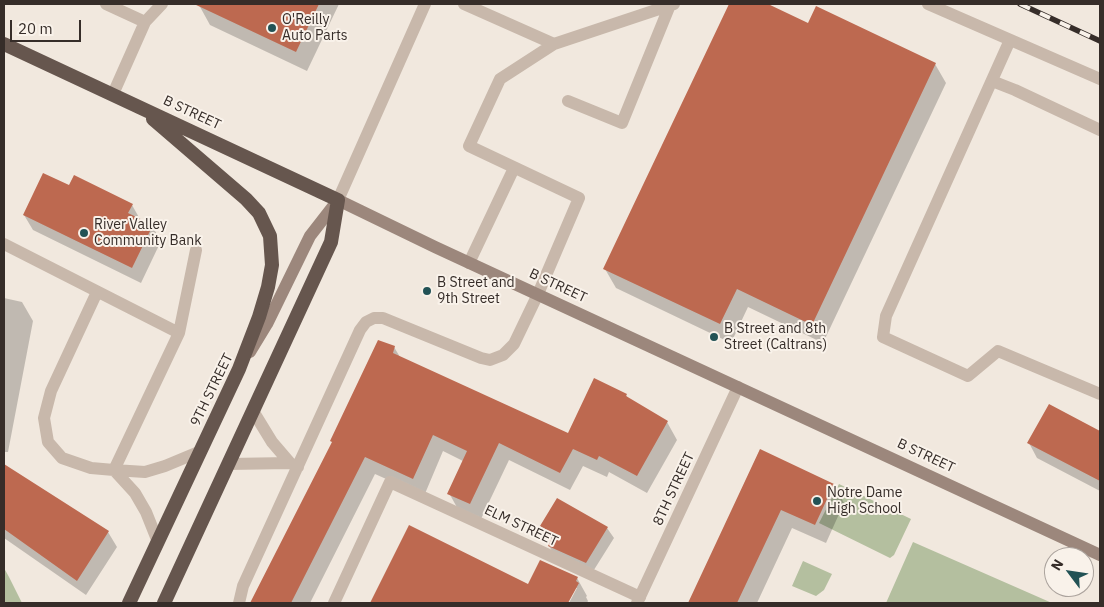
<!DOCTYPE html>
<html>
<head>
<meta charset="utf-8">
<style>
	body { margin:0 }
	#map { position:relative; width:1104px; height:607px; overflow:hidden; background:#f1e8de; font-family:"IBM Plex Sans",sans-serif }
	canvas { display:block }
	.frame { position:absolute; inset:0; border:5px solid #362d29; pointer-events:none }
	.north { position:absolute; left:1044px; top:547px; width:50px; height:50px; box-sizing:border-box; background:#f9f2ea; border:1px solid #aba39d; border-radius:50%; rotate:301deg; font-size:14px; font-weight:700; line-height:20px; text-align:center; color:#362d29 }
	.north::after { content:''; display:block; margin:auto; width:18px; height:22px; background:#225255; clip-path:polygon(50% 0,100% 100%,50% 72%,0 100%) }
	.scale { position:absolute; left:10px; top:20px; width:71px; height:22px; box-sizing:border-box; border:2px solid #362d29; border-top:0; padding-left:6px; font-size:15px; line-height:18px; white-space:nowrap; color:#362d29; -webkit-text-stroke:4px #f9f2ea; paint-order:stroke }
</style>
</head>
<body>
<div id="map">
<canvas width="1104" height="607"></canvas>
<div class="frame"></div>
<div class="north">N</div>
<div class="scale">20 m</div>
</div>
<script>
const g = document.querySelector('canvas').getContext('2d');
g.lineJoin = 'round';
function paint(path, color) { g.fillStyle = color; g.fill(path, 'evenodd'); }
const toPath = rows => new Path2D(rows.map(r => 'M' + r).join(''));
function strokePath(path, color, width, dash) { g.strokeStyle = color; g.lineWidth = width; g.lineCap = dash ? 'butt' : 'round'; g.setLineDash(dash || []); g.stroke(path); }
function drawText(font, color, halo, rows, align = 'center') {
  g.font = font + ' "IBM Plex Sans",sans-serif'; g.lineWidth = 4; g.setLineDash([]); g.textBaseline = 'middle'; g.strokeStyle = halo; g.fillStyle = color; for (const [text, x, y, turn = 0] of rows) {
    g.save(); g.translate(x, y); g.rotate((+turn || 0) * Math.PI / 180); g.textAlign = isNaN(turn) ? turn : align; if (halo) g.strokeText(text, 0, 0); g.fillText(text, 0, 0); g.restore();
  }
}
paint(toPath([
	[839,484,911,519,894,555,890,558,819,523],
	[913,542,1052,603,886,603],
	[803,561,832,574,824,590,816,596,792,586],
	[4,568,9,577,22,603,4,603]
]), '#b4bf9f');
paint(toPath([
	[199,4,339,4,307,71,210,25,199,5],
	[731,4,765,4,809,24,935,64,946,83,823,343,748,307,731,343,616,288,605,269],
	[69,187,132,205,141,221,152,226,161,241,141,283,33,230,24,215],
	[4,298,22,302,33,321,8,452,4,452],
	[394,347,400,357,569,434,626,395,628,398,667,422,677,440,647,493,609,472,607,477,583,466,570,490,509,460,480,521,459,511,449,493,463,461,443,451,424,496,375,474,310,603,253,603],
	[1049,406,1100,432,1100,491,1037,458,1029,443],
	[760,450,833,484,844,503,826,543,792,528,757,603,692,603,690,601],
	[4,466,108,532,117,547,86,595,4,538],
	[541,526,607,528,614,538,592,573,555,556,549,546,552,539,547,537],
	[410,527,528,585,577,578,587,596,586,597,588,601,587,603,569,603,577,588,575,588,566,603,371,603]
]), '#0003');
paint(toPath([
	[194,4,319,4,296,52],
	[729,4,768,4,808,23,816,6,936,63,812,325,737,289,720,324,603,269],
	[43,173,69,185,74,175,133,204,128,213,153,225,132,268,23,215],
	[378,340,395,346,393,353,568,433,594,378,627,394,626,396,668,421,637,476,599,456,597,460,573,449,560,473,499,443,470,504,447,494,467,451,433,435,413,479,365,457,291,603,250,603,332,442,330,441],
	[1049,404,1100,431,1100,481,1027,443],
	[760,449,834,484,815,525,781,510,737,603,688,603],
	[4,464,109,531,77,581,4,529],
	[557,498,608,527,586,563,548,546,554,534,540,526],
	[409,525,528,584,540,560,578,577,576,581,579,583,568,603,370,603]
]), '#bd6950');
strokePath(toPath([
	[106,4,145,22],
	[464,4,554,44,674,4],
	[928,4,1100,79],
	[1010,40,886,316,883,337,968,376,998,351,1100,394],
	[992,81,1015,90,1100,130],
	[113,94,145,22,162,4],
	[568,101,622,123,670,5],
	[4,244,179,333,114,470,91,468,62,458,48,442,44,418,51,391,97,292],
	[469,263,514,168],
	[179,333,196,250],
	[253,411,272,442,290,463,298,467],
	[228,464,290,463],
	[114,470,145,472,165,466,201,451],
	[114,470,135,493,146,512,158,542],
	[239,603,243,586,360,330,366,322,374,318,383,318,481,358,490,360,503,355,514,344,538,294,579,198,469,146,500,79,554,44],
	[334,603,390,482,640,597]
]), '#c8b8ab', 12);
strokePath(toPath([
	[338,200,425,4],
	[637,603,738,387]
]), '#c8b8ab', 12);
strokePath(toPath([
	[250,352,267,324,310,236,338,200,435,247,1100,555]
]), '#9c877c', 12);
strokePath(toPath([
	[4,44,338,200,331,242,164,603],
	[129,603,239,369,259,317,268,287,272,265,270,236,259,213,246,199,153,119]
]), '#66564e', 14);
const rail = toPath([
	[1020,4,1100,41]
]);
strokePath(rail, '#362d29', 5.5);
strokePath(rail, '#f9f2ea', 4, [11]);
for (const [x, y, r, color] of [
	[272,28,5,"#225255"],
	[84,233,5,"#225255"],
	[427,291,5,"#225255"],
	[714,337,5,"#225255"],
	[817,501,5,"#225255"]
]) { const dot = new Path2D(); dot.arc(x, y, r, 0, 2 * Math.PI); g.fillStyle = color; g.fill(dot); strokePath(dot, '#f9f2ea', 2); }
drawText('14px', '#362d29', '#f9f2ea', [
	["O'Reilly",282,20],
	["Auto Parts",282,36],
	["River Valley",94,225],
	["Community Bank",94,241],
	["B Street and",437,283],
	["9th Street",437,299],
	["B Street and 8th",724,329],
	["Street (Caltrans)",724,345],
	["Notre Dame",827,493],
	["High School",827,509]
], 'left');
drawText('14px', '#362d29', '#f9f2ea', [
	["B STREET",192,113,25],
	["B STREET",558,286,25],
	["9TH STREET",212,390,-64],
	["B STREET",926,456,25],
	["8TH STREET",674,489,-65],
	["ELM STREET",521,526,25]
]);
</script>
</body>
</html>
